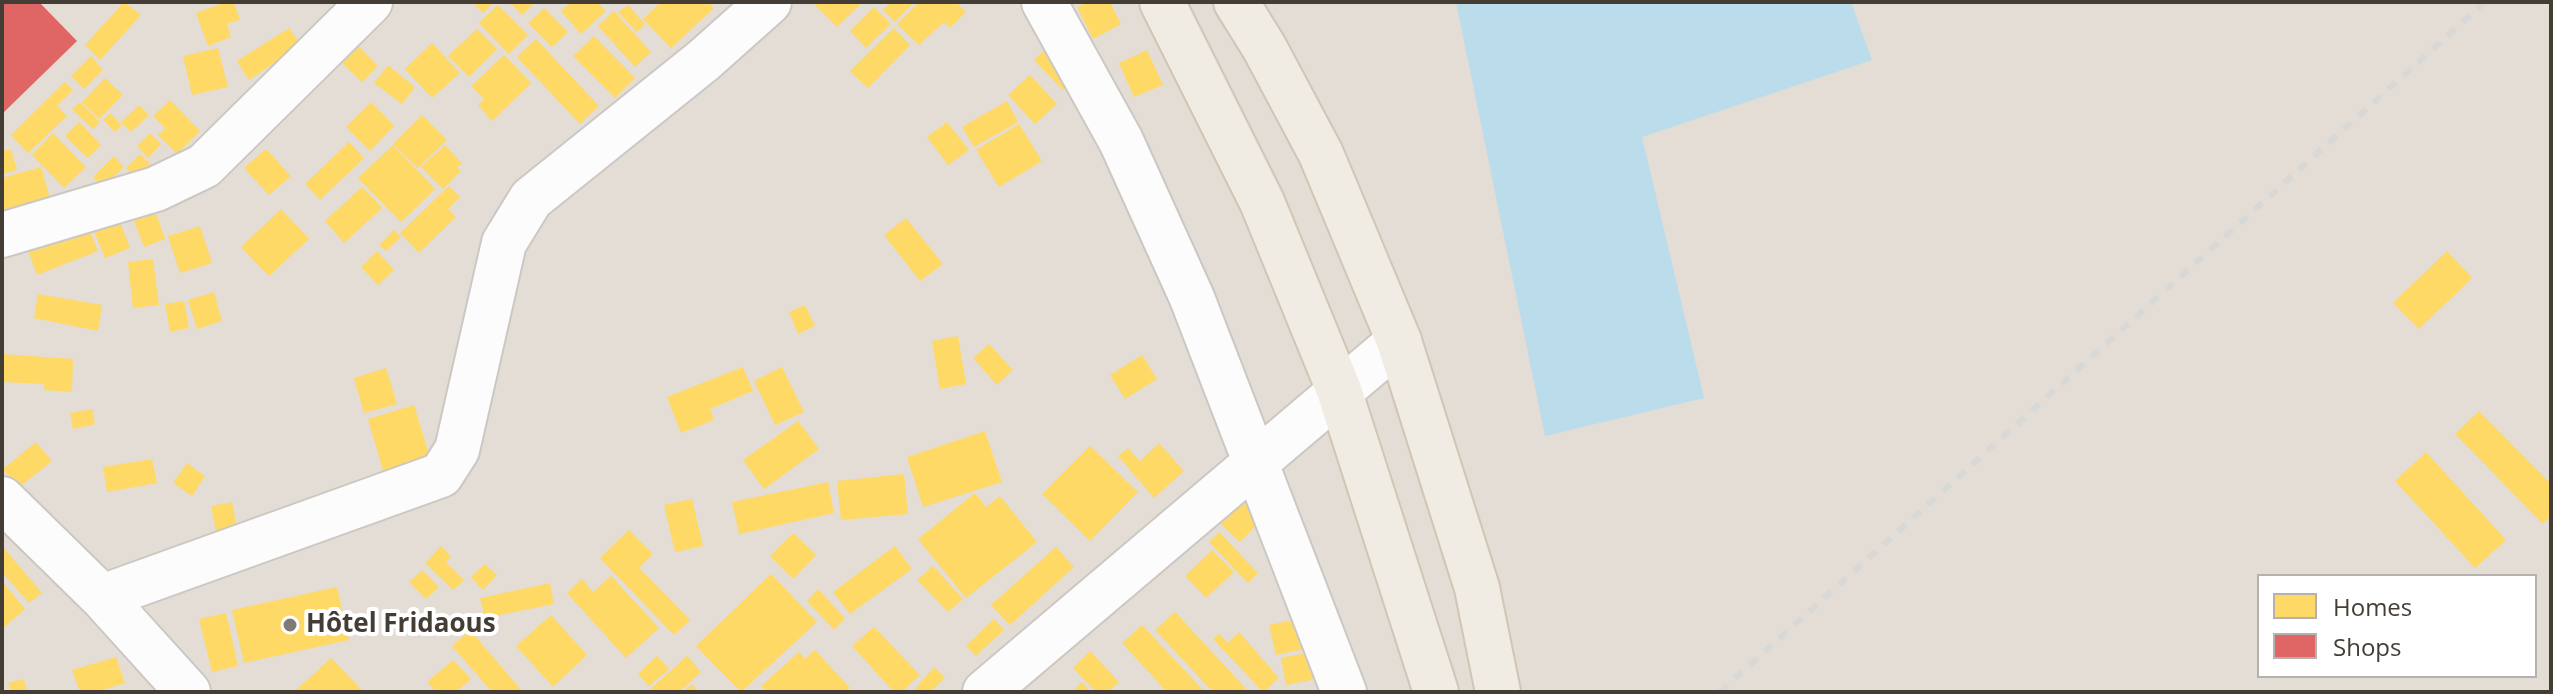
<!DOCTYPE html>
<html>
<head>
<meta charset="utf-8">
<style>
	body { margin:0 }
	#map { position:relative; width:2553px; height:694px; overflow:hidden; background:#efece8; font-family:"Open Sans",sans-serif }
	canvas { display:block }
	.frame { position:absolute; inset:0; border:4px solid #443d35; pointer-events:none }
	.legend { position:absolute; left:2257px; top:574px; width:280px; height:104px; box-sizing:border-box; background:#fff; border:2px solid #b4b1ae; margin:0; padding:10px 14px; list-style:none; font-size:24px; color:#443d35 }
	.legend li { display:flex; align-items:center; gap:16px; height:40px }
	.legend b { width:40px; border:2px solid #b4b1ae }
</style>
</head>
<body>
<div id="map">
<canvas width="2553" height="694"></canvas>
<div class="frame"></div>
<ul class="legend">
<li><b style="height:22px;background:#ffd966"></b>Homes</li>
<li><b style="height:22px;background:#e06666"></b>Shops</li>
</ul>
</div>
<script>
const g = document.querySelector('canvas').getContext('2d');
g.lineJoin = 'round';
function paint(path, color) { g.fillStyle = color; g.fill(path, 'evenodd'); }
const toPath = rows => new Path2D(rows.map(r => 'M' + r).join(''));
function strokePath(path, color, width, dash) { g.strokeStyle = color; g.lineWidth = width; g.lineCap = dash ? 'butt' : 'round'; g.setLineDash(dash || []); g.stroke(path); }
function drawText(font, color, halo, rows, align = 'center') {
  g.font = font + ' "Open Sans",sans-serif'; g.lineWidth = 8; g.setLineDash([]); g.textBaseline = 'middle'; g.strokeStyle = halo; g.fillStyle = color; for (const [text, x, y, turn = 0] of rows) {
    g.save(); g.translate(x, y); g.rotate((+turn || 0) * Math.PI / 180); g.textAlign = isNaN(turn) ? turn : align; if (halo) g.strokeText(text, 0, 0); g.fillText(text, 0, 0); g.restore();
  }
}
paint(toPath([
	[2,2,2551,2,2551,692,2,692],
	[2259,576,2535,576,2535,676,2259,676]
]), '#e3ddd5');
paint(toPath([
	[1456,2,1851,2,1872,60,1642,137,1704,398,1545,436]
]), '#badceb');
paint(toPath([
	[124,2,141,15,100,60,85,45],
	[226,2,234,2,240,20,227,24,231,37,208,46,196,13],
	[472,2,494,2,483,13],
	[510,2,535,2,522,15],
	[571,2,597,2,606,11,581,34,561,11],
	[661,2,708,2,714,8,671,48,643,19],
	[812,2,856,2,860,5,837,27],
	[891,2,914,2,895,22,883,10],
	[919,2,956,2,966,12,950,28,944,22,919,45,897,24],
	[1088,2,1110,2,1121,24,1093,39,1077,7],
	[498,5,528,35,509,54,479,23],
	[628,5,645,24,637,32,618,12],
	[874,7,891,24,866,48,850,31],
	[544,8,568,32,552,47,528,23],
	[614,11,651,52,635,67,598,26],
	[289,28,301,45,249,80,237,61],
	[894,28,910,45,868,88,850,71],
	[477,29,497,49,469,77,448,56],
	[594,36,635,78,615,98,573,56],
	[536,39,599,106,580,124,517,57],
	[432,43,460,73,432,98,405,69],
	[357,45,378,66,362,82,341,62],
	[1050,45,1079,75,1063,90,1034,60],
	[218,48,228,87,192,95,183,56],
	[1147,50,1163,85,1134,97,1119,63],
	[504,55,531,83,492,121,478,105,484,99,471,86],
	[91,56,103,70,84,89,71,76],
	[388,65,415,87,402,104,374,83],
	[1030,75,1057,104,1035,124,1008,95],
	[105,78,123,95,99,119,82,102],
	[65,82,73,90,57,106,67,116,28,153,11,135],
	[170,100,200,131,177,154,158,135,165,128,153,116],
	[1007,101,1018,122,974,147,962,127],
	[80,102,100,122,93,129,72,109],
	[371,102,394,126,370,151,346,127],
	[139,105,149,115,131,132,121,122],
	[110,113,122,125,115,132,103,120],
	[422,115,447,140,418,168,393,144],
	[79,122,101,145,88,158,65,136],
	[947,122,969,150,948,165,927,137],
	[1019,124,1042,161,999,187,976,150],
	[53,133,86,167,64,188,32,155],
	[150,133,161,144,148,158,137,146],
	[349,142,364,158,320,200,305,184],
	[393,145,435,189,401,222,358,178],
	[445,145,462,163,457,167,461,171,443,189,421,167],
	[11,149,17,170,2,174,2,151],
	[266,149,291,176,269,195,244,168],
	[140,154,152,166,138,179,126,168],
	[114,156,124,167,103,187,93,177],
	[41,167,50,198,2,212,2,178],
	[449,186,460,197,448,209,456,217,419,253,400,233],
	[362,187,382,208,344,243,325,221],
	[153,205,165,239,144,247,131,213],
	[281,209,309,239,269,276,241,247],
	[906,218,943,264,920,281,884,235],
	[119,220,130,248,105,258,94,231],
	[87,224,98,251,37,275,27,248],
	[200,226,212,263,180,273,168,236],
	[394,230,401,237,386,251,379,245],
	[377,251,394,270,378,285,361,267],
	[2447,251,2472,278,2419,329,2393,303],
	[153,259,159,305,133,308,128,262],
	[214,292,222,321,197,329,188,300],
	[38,294,102,305,98,331,34,318],
	[184,301,189,328,170,332,165,304],
	[805,305,815,326,798,334,789,312],
	[958,336,966,384,940,389,932,341],
	[989,344,1013,370,997,385,973,358],
	[2,354,73,359,72,392,44,390,44,384,2,382],
	[1142,355,1157,379,1125,399,1110,375],
	[743,367,753,391,710,409,714,420,681,433,667,397],
	[782,367,804,412,775,425,754,381],
	[386,368,397,404,364,413,354,378],
	[414,405,433,467,386,481,368,419],
	[92,409,95,424,73,429,70,413],
	[2479,411,2551,484,2551,516,2543,524,2455,434],
	[798,421,819,449,764,489,743,460],
	[985,431,1002,482,923,507,907,457],
	[36,442,52,461,18,488,3,469],
	[1159,443,1184,471,1154,498,1118,456,1128,448,1140,461],
	[1090,446,1138,492,1090,541,1042,494],
	[2426,452,2506,540,2475,568,2395,481],
	[152,459,157,483,107,492,103,467],
	[187,463,205,476,192,496,173,483],
	[904,474,908,514,841,520,837,481],
	[828,482,834,513,739,534,732,502],
	[975,493,986,507,1000,496,1037,542,966,598,918,539],
	[1246,497,1265,516,1240,542,1221,524],
	[692,499,703,546,675,552,664,505],
	[232,502,240,544,219,548,211,506],
	[629,530,653,554,639,568,690,620,674,635,600,558],
	[1219,532,1258,573,1248,583,1209,542],
	[793,533,816,555,793,579,770,556],
	[2,546,42,593,29,603,2,572],
	[441,546,451,557,446,562,464,580,453,590,425,563],
	[895,546,912,569,850,614,833,592],
	[1056,547,1074,567,1010,625,991,605],
	[1212,550,1234,572,1206,598,1185,576],
	[485,564,497,575,483,590,471,577],
	[933,566,963,599,948,612,917,580],
	[422,570,439,587,426,599,409,582],
	[771,574,817,622,741,692,696,646],
	[611,576,659,628,626,658,567,593,582,579,593,592],
	[2,581,25,609,2,629],
	[550,583,554,604,485,618,480,598],
	[337,587,349,640,244,663,232,610],
	[818,589,845,618,834,630,807,601],
	[1175,612,1249,692,1213,692,1155,630],
	[226,613,238,666,212,672,199,619],
	[551,615,587,655,553,687,516,646],
	[994,619,1004,630,976,656,966,646],
	[1298,619,1304,649,1276,655,1269,625],
	[1142,625,1205,692,1167,692,1122,643],
	[874,627,920,675,902,692,894,692,852,646],
	[470,630,523,692,492,692,452,646],
	[1239,632,1279,678,1263,692,1213,639,1219,634,1228,643],
	[815,650,850,688,845,692,767,692,761,686,799,652,805,659],
	[1090,651,1119,682,1108,692,1096,692,1073,668],
	[1316,651,1321,678,1286,685,1281,658],
	[657,656,669,669,649,686,638,674],
	[687,656,701,672,679,692,647,692],
	[116,657,125,683,95,692,80,692,72,670],
	[331,658,364,692,294,692],
	[453,660,471,679,456,692,436,692,427,682],
	[934,667,945,678,930,692,912,692],
	[24,679,27,692,11,692,8,683],
	[1082,682,1091,692,1071,692],
	[692,684,699,692,683,692]
]), '#ffd966');
paint(toPath([
	[2,2,39,2,77,41,2,114]
]), '#e06666');
const minor = toPath([
	[1044,2,1121,141,1192,298,1344,692],
	[2,235,156,189,204,166,370,2],
	[2,499,102,597,188,692],
	[102,597,441,475,457,450,504,243,531,199,704,60,769,2],
	[985,692,1399,341]
]);
const major = toPath([
	[1162,2,1262,202,1339,390,1436,692],
	[1236,2,1264,47,1321,154,1399,341,1477,588,1498,692]
]);
strokePath(minor, '#cbc8c4', 48);
strokePath(major, '#d0c6b6', 48);
strokePath(minor, '#fdfcfc', 44);
strokePath(major, '#f0ebe3', 44);
strokePath(toPath([
	[1720,692,2485,2]
]), '#d8d8d7', 6, [10, 10]);
for (const [x, y, r, color] of [
	[290,625,8,"#807a74"]
]) { const dot = new Path2D(); dot.arc(x, y, r, 0, 2 * Math.PI); g.fillStyle = color; g.fill(dot); strokePath(dot, '#fff', 3); }
drawText('bold 26px', '#443d35', '#fff', [
	["Hôtel Fridaous",306,625]
], 'left');
</script>
</body>
</html>
